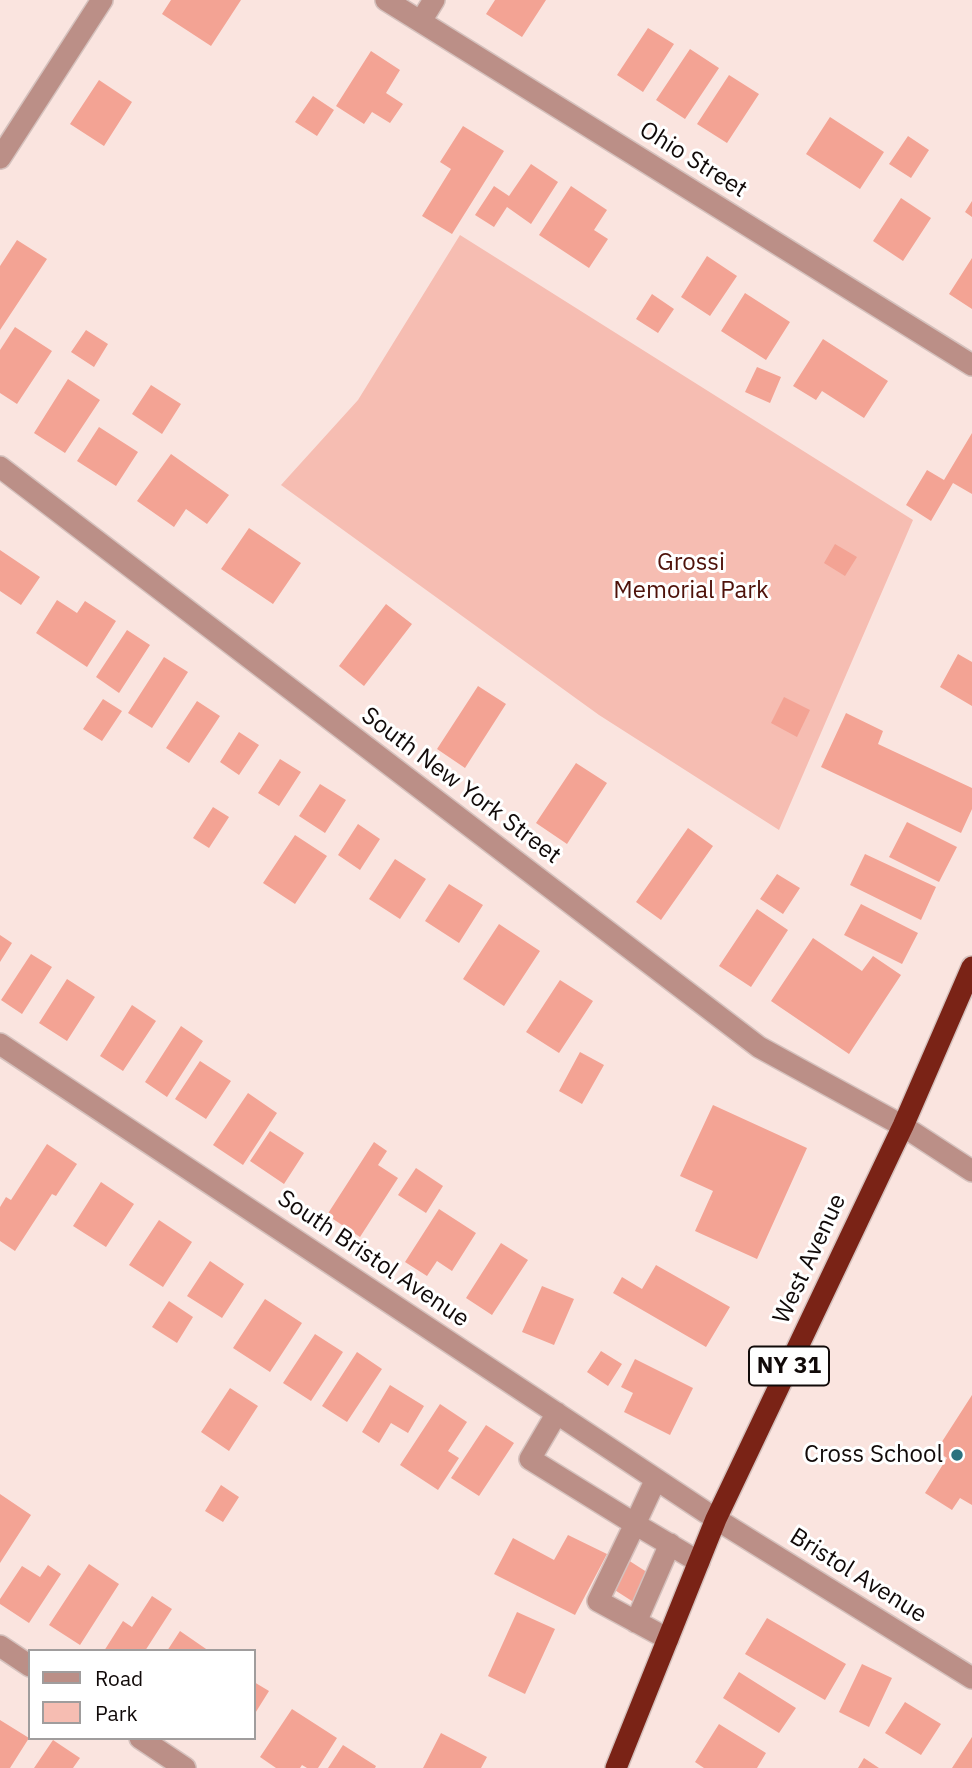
<!DOCTYPE html>
<html>
<head>
<meta charset="utf-8">
<style>
	body { margin:0 }
	#map { position:relative; width:972px; height:1768px; overflow:hidden; background:#fae4df; font-family:"IBM Plex Sans",sans-serif }
	canvas { display:block }
	.legend { position:absolute; left:28px; top:1649px; width:228px; height:91px; box-sizing:border-box; background:#fff; border:2px solid #a09d9d; margin:0; padding:9px 12px; list-style:none; font-size:21px; color:#110a09 }
	.legend li { display:flex; align-items:center; gap:14px; height:35px }
	.legend b { width:35px; border:2px solid #a09d9d }
</style>
</head>
<body>
<div id="map">
<canvas width="972" height="1768"></canvas>
<ul class="legend">
<li><b style="height:9px;background:#bb8f87"></b>Road</li>
<li><b style="height:19px;background:#f6bdb2"></b>Park</li>
</ul>
</div>
<script>
const g = document.querySelector('canvas').getContext('2d');
g.lineJoin = 'round';
function paint(path, color) { g.fillStyle = color; g.fill(path, 'evenodd'); }
const toPath = rows => new Path2D(rows.map(r => 'M' + r).join(''));
function strokePath(path, color, width, dash) { g.strokeStyle = color; g.lineWidth = width; g.lineCap = dash ? 'butt' : 'round'; g.setLineDash(dash || []); g.stroke(path); }
function drawText(font, color, halo, rows, align = 'center') {
  g.font = font + ' "IBM Plex Sans",sans-serif'; g.lineWidth = 6; g.setLineDash([]); g.textBaseline = 'middle'; g.strokeStyle = halo; g.fillStyle = color; for (const [text, x, y, turn = 0] of rows) {
    g.save(); g.translate(x, y); g.rotate((+turn || 0) * Math.PI / 180); g.textAlign = isNaN(turn) ? turn : align; if (halo) g.strokeText(text, 0, 0); g.fillText(text, 0, 0); g.restore();
  }
}
paint(toPath([
	[460,235,913,520,779,830,599,715,281,485,358,400]
]), '#f6bdb2');
paint(toPath([
	[171,0,241,0,211,46,162,14],
	[495,0,546,0,522,37,486,14],
	[648,28,674,44,643,92,617,75],
	[690,49,719,68,685,119,656,100],
	[371,51,400,70,386,93,403,104,390,123,372,112,364,124,336,106],
	[729,75,759,94,727,143,697,124],
	[99,80,132,102,104,146,70,124],
	[313,96,334,110,317,136,295,122],
	[830,117,884,152,860,189,806,154],
	[463,126,504,151,452,234,422,216,451,169,440,162],
	[908,136,929,150,911,178,889,164],
	[531,164,558,182,531,224,507,207,494,227,475,215,494,186,509,196],
	[571,186,607,210,594,230,608,239,589,268,539,235],
	[901,198,931,218,903,261,873,241],
	[972,201,972,217,965,212],
	[17,240,47,259,0,330,0,266],
	[707,256,737,276,710,316,681,297],
	[972,258,972,309,949,294],
	[745,293,790,322,766,360,721,331],
	[652,294,674,309,658,333,636,319],
	[15,327,52,351,17,404,0,393,0,350],
	[86,330,108,344,94,367,71,352],
	[823,339,888,381,864,418,822,391,816,400,793,386],
	[757,367,781,377,770,403,745,392],
	[68,379,100,400,65,453,34,433],
	[151,385,181,404,162,434,132,414],
	[99,427,138,452,116,486,77,461],
	[972,433,972,494,953,483,931,521,906,505,927,470,944,480],
	[171,454,229,495,207,524,186,509,174,527,137,501],
	[249,528,301,563,273,604,221,569],
	[835,544,857,557,845,576,824,563],
	[0,550,40,577,21,605,0,591],
	[57,600,77,613,85,601,116,621,87,667,36,633],
	[386,604,412,624,364,686,339,666],
	[127,630,150,645,119,693,96,677],
	[958,654,972,662,972,706,940,687],
	[164,657,188,672,152,728,128,713],
	[478,686,506,704,465,768,437,749],
	[784,697,810,710,797,737,771,723],
	[103,699,122,711,102,741,83,729],
	[197,701,220,716,189,763,166,748],
	[846,713,883,731,878,744,972,788,972,809,961,833,821,767],
	[239,732,259,745,239,775,220,762],
	[280,759,301,772,279,806,258,793],
	[576,763,607,783,567,844,536,823],
	[320,784,346,800,325,833,299,816],
	[213,807,229,817,209,848,193,838],
	[907,822,957,847,939,882,889,857],
	[358,824,380,839,360,870,338,855],
	[688,828,713,846,661,920,636,902],
	[295,835,327,856,295,904,263,883],
	[865,854,936,887,921,920,850,885],
	[395,859,426,879,400,919,369,899],
	[777,874,800,888,783,914,760,899],
	[449,884,483,905,459,943,425,921],
	[861,904,918,933,902,964,844,935],
	[757,909,788,930,751,987,719,966],
	[499,924,540,951,504,1006,463,979],
	[0,935,12,943,0,962],
	[813,938,862,971,873,956,901,975,849,1054,771,1001],
	[31,954,52,967,22,1014,1,1000],
	[67,979,95,997,67,1041,39,1023],
	[560,980,593,1001,559,1053,526,1032],
	[132,1005,156,1021,123,1071,100,1056],
	[181,1026,203,1041,167,1097,145,1082],
	[580,1052,604,1065,582,1104,559,1091],
	[200,1061,231,1081,206,1119,175,1099],
	[248,1093,277,1113,243,1165,213,1145],
	[713,1105,807,1148,757,1259,695,1231,713,1191,680,1176],
	[270,1131,304,1153,284,1184,250,1161],
	[374,1142,387,1151,378,1165,398,1178,360,1237,327,1215],
	[47,1144,77,1164,56,1196,52,1194,15,1251,0,1241,0,1207,6,1197,11,1200],
	[416,1168,443,1186,426,1213,398,1195],
	[101,1182,134,1204,106,1247,73,1226],
	[439,1209,476,1233,452,1271,437,1261,427,1276,405,1262],
	[159,1220,192,1242,163,1287,129,1265],
	[501,1243,528,1260,492,1315,466,1298],
	[210,1261,244,1284,222,1318,187,1296],
	[656,1265,730,1307,706,1347,613,1293,622,1277,642,1289],
	[542,1286,574,1299,554,1345,522,1332],
	[265,1299,302,1323,270,1372,233,1348],
	[169,1301,193,1317,177,1343,152,1327],
	[315,1334,343,1352,311,1401,283,1383],
	[601,1351,622,1364,608,1386,587,1372],
	[357,1352,382,1369,347,1422,322,1406],
	[635,1359,693,1388,670,1435,624,1412,633,1393,621,1387],
	[390,1385,424,1406,408,1433,391,1423,379,1443,362,1432],
	[230,1388,258,1406,229,1451,201,1432],
	[972,1395,972,1505,960,1498,952,1510,925,1493,947,1458,936,1451],
	[440,1404,467,1422,448,1451,459,1458,438,1490,400,1465],
	[486,1425,514,1443,479,1496,451,1478],
	[221,1485,239,1497,223,1522,205,1511],
	[0,1494,31,1515,0,1563],
	[568,1535,607,1554,575,1615,494,1574,513,1538,554,1560],
	[628,1560,653,1576,635,1603,610,1587],
	[89,1564,119,1584,80,1645,49,1625],
	[48,1565,61,1574,29,1623,0,1604,0,1599,22,1566,40,1577],
	[152,1596,172,1609,145,1651,104,1651,123,1621,132,1627],
	[517,1612,555,1629,525,1694,488,1676],
	[767,1618,846,1664,825,1700,745,1654],
	[180,1631,209,1651,167,1651],
	[862,1664,892,1678,869,1727,839,1712],
	[739,1672,796,1708,779,1733,723,1698],
	[254,1682,269,1691,254,1715],
	[905,1702,941,1724,921,1755,885,1733],
	[292,1709,337,1738,318,1768,307,1768,302,1765,300,1768,276,1768,260,1757],
	[0,1720,29,1738,10,1768,0,1768],
	[719,1724,766,1753,757,1768,704,1768,695,1762],
	[441,1733,487,1757,481,1768,423,1768],
	[972,1737,972,1768,952,1768],
	[53,1740,80,1758,73,1768,34,1768],
	[343,1745,376,1766,375,1768,328,1768],
	[864,1758,879,1768,858,1768]
]), '#f3a394');
const minor = toPath([
	[386,0,972,365],
	[421,21,434,0],
	[0,158,102,0],
	[0,467,759,1047,903,1126,972,1171],
	[0,1044,716,1519,972,1678],
	[557,1413,530,1459,635,1524,656,1479],
	[636,1622,670,1544],
	[668,1639,598,1601,635,1524,699,1562],
	[0,1646,30,1666],
	[140,1738,185,1768]
]);
const highway = toPath([
	[616,1768,716,1519,903,1126,972,967]
]);
strokePath(minor, '#d5c1bd', 24);
strokePath(highway, '#d5c1bd', 24);
strokePath(minor, '#bb8f87', 21);
strokePath(highway, '#7a2316', 21);
for (const [x, y, r, color] of [
	[957,1455,7,"#2b727e"]
]) { const dot = new Path2D(); dot.arc(x, y, r, 0, 2 * Math.PI); g.fillStyle = color; g.fill(dot); strokePath(dot, '#fff', 2.5); }
for (const [x, y, w] of [
	[789,1366,80]
]) { const box = new Path2D(); box.roundRect(x - w / 2, y - 19.5, w, 39, 5); g.fillStyle = '#fff'; g.fill(box); strokePath(box, '#110a09', 2); }
drawText('bold 23px', '#110a09', null, [
	["NY 31",789,1366]
]);
drawText('24px', '#110a09', '#fff', [
	["Ohio Street",693,160,32],
	["South New York Street",461,786,37],
	["South Bristol Avenue",373,1259,34],
	["West Avenue",810,1259,-65],
	["Bristol Avenue",858,1576,32]
]);
drawText('24px', '#4e120a', '#fff', [
	["Grossi",691,563],
	["Memorial Park",691,591]
]);
drawText('24px', '#110a09', '#fff', [
	["Cross School",943,1455]
], 'right');
</script>
</body>
</html>
